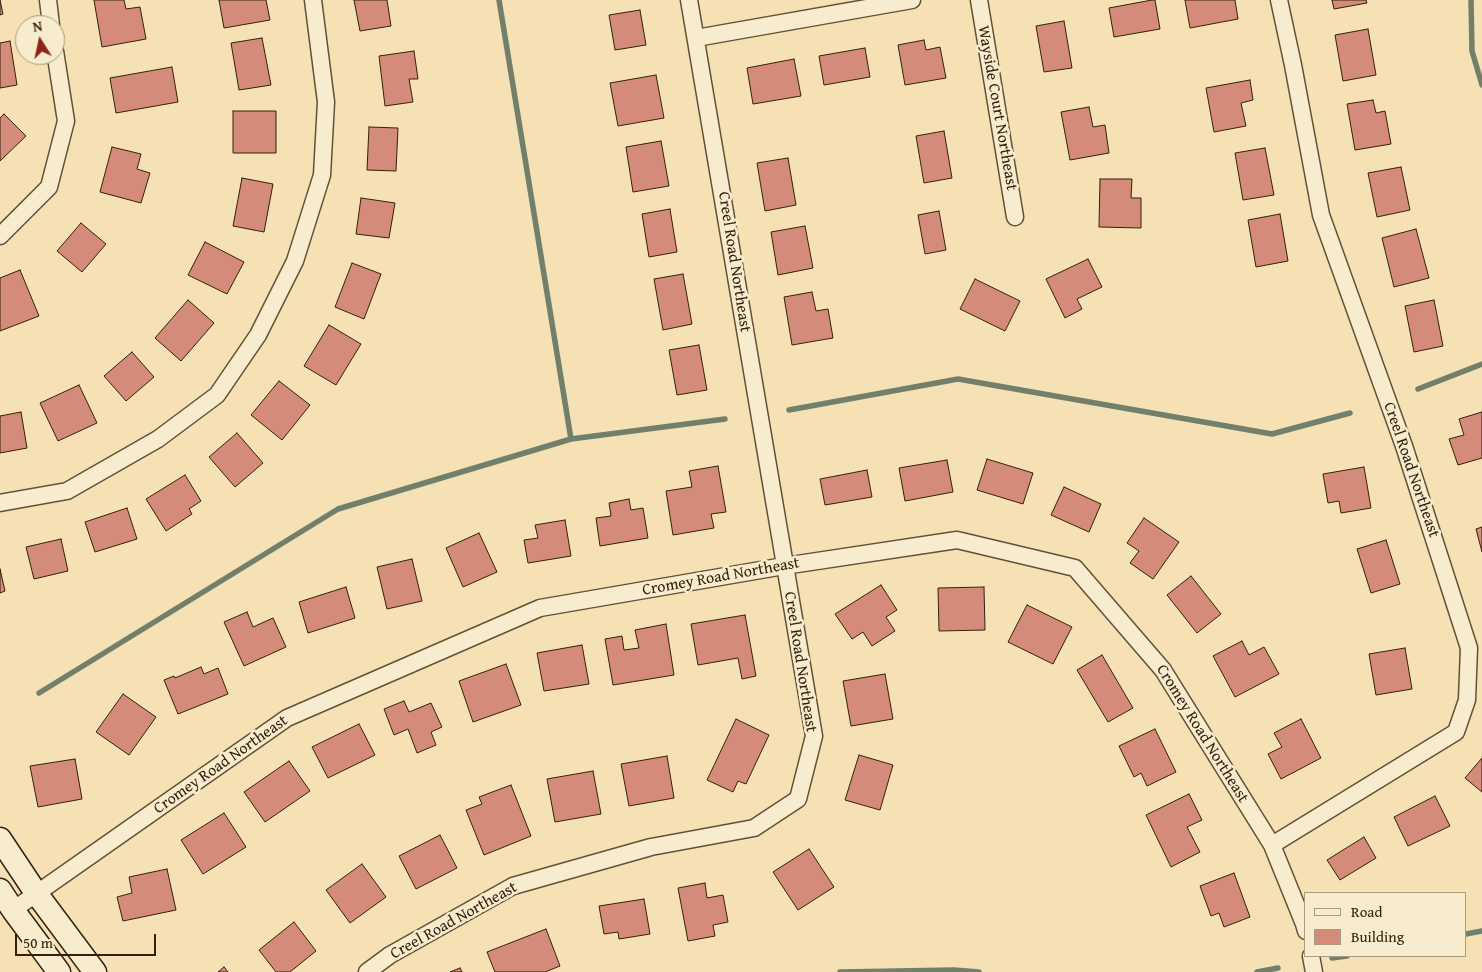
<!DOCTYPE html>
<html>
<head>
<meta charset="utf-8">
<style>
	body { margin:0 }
	#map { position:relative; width:1482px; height:972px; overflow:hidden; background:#f5e1b3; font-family:"Gentium Book Plus",serif }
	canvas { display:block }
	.legend { position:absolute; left:1304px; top:892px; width:162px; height:65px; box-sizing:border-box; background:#f8ecce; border:1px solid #aa9a80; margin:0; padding:6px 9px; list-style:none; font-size:15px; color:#34200c }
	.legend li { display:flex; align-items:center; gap:10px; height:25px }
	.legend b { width:25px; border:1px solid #aa9a80 }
	.north { position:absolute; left:15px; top:15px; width:50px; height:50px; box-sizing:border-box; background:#f8ecce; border:1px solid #aa9a80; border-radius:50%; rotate:350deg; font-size:14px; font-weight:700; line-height:20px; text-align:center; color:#34200c }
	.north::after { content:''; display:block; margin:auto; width:18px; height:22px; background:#8f2418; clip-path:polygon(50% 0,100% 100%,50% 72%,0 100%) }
	.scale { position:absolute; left:15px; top:934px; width:141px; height:22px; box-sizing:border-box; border:2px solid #34200c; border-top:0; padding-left:6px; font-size:15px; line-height:18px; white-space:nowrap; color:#34200c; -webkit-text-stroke:4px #f8ecce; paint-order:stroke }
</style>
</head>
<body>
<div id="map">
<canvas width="1482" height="972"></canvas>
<ul class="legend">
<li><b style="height:6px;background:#f8ecce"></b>Road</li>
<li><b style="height:14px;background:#d48b79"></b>Building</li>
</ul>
<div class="north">N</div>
<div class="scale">50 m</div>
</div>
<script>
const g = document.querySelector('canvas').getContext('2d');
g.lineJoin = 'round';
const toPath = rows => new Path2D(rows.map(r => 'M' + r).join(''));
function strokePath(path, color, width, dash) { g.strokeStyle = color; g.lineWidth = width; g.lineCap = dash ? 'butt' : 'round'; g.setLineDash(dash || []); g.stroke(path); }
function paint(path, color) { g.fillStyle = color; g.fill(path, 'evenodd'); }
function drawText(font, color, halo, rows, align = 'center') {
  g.font = font + ' "Gentium Book Plus",serif'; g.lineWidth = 5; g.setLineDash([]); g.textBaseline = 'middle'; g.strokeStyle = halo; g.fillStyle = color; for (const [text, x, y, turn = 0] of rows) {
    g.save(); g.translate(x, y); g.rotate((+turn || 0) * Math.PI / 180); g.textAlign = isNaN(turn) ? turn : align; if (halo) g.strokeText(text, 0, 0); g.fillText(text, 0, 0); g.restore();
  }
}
strokePath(toPath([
	[499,0,571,439],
	[1471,0,1472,51,1482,85],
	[1418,389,1482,364],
	[789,410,958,379,1272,434,1350,413],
	[39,693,338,509,571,439,725,419],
	[1466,934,1482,931],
	[1332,958,1347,956],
	[840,972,954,970,979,972],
	[1257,972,1278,968]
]), '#727f6b', 5.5);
const building = toPath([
	[0,0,3,14,0,15,0,0],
	[94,0,124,0,126,9,140,7,146,39,102,47,94,0],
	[219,0,266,0,270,20,224,28,219,0],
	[354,0,387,0,391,26,360,31,354,0],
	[1152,0,1155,0,1160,29,1114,37,1109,8,1152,0],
	[1185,0,1235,0,1238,19,1190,28,1185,0],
	[1332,0,1366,0,1367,3,1334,9,1332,0],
	[640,10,646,45,615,50,609,15,640,10],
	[1064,21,1072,68,1044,72,1036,26,1064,21],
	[1368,29,1376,75,1343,81,1335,35,1368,29],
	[262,38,271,85,239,90,231,43,262,38],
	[924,40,926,50,940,47,946,78,905,85,898,45,924,40],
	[10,41,17,85,0,88,0,43,10,41],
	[865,48,870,77,824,85,819,56,865,48],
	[414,51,418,79,409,79,413,102,385,106,379,56,414,51],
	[794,59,801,96,753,104,747,68,794,59],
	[172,67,178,102,116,113,110,78,172,67],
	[656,75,664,118,618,126,610,83,656,75],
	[1250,80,1253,100,1241,103,1246,126,1214,132,1206,88,1250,80],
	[1373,100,1376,113,1385,111,1391,144,1355,150,1347,104,1373,100],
	[1089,107,1093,127,1105,125,1109,153,1070,160,1061,112,1089,107],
	[233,111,276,111,276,153,233,153,233,111],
	[4,114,26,136,0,161,0,118,4,114],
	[369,127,398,128,396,171,367,170,369,127],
	[944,131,952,178,924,183,916,136,944,131],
	[661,141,669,186,633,192,626,147,661,141],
	[112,147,141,154,137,169,150,173,141,203,100,192,112,147],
	[1265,148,1274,195,1243,200,1235,153,1265,148],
	[788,158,796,205,765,211,757,163,788,158],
	[1401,167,1410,210,1377,217,1368,173,1401,167],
	[242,178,273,184,264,232,233,226,242,178],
	[1100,179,1132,179,1131,198,1141,198,1141,228,1099,227,1100,179],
	[361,198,395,203,389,238,356,234,361,198],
	[670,209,677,252,649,257,642,214,670,209],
	[939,211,946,250,925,254,918,215,939,211],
	[1280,214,1288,261,1256,267,1248,220,1280,214],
	[81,223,106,244,82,272,57,251,81,223],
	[805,226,813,268,778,275,771,232,805,226],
	[1416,229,1429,278,1394,287,1382,238,1416,229],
	[205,242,244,262,227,294,188,275,205,242],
	[1088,259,1102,287,1077,299,1082,309,1065,318,1046,279,1088,259],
	[352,263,381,274,364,319,335,307,352,263],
	[20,270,39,316,0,331,0,278,20,270],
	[683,274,692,324,663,330,654,279,683,274],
	[975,279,1020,301,1005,331,960,309,975,279],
	[812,292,816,311,828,309,833,338,792,345,784,297,812,292],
	[188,300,214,323,181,361,155,338,188,300],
	[1434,300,1443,346,1414,352,1405,306,1434,300],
	[329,325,361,344,336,385,304,366,329,325],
	[699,345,707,390,677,395,669,350,699,345],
	[132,352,154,377,126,401,104,376,132,352],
	[279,381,310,405,282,440,251,415,279,381],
	[79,385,97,423,58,441,40,403,79,385],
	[21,412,27,448,0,453,0,416,21,412],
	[1482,412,1482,458,1458,465,1449,439,1464,435,1459,419,1482,412],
	[237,433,263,463,235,487,209,457,237,433],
	[987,459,1033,473,1023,504,977,490,987,459],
	[947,460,953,492,905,501,899,468,947,460],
	[718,466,726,512,711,514,714,528,673,535,666,491,692,487,689,471,718,466],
	[1364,467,1371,508,1341,513,1339,501,1328,503,1323,474,1364,467],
	[867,470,872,497,825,505,820,479,867,470],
	[185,475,201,501,189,509,192,514,166,531,146,499,185,475],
	[1064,487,1101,504,1089,532,1051,515,1064,487],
	[629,499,631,510,643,508,648,538,600,546,596,518,611,516,609,503,629,499],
	[127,508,137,539,95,552,85,522,127,508],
	[1144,518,1179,542,1153,579,1130,563,1139,551,1127,543,1144,518],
	[565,520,571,556,528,563,524,540,538,538,535,525,565,520],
	[1482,527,1482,552,1476,529,1482,527],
	[479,533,497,572,463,587,446,548,479,533],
	[61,539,68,571,34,579,26,547,61,539],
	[1386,540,1400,584,1371,593,1357,549,1386,540],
	[412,559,422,601,387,609,377,567,412,559],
	[0,569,5,591,0,593,0,569],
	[1191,576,1221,614,1197,633,1167,595,1191,576],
	[881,585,897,610,886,617,895,631,872,646,863,632,852,639,835,614,881,585],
	[346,587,355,618,308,633,299,602,346,587],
	[984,587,985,630,939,631,938,588,984,587],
	[1027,605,1072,627,1053,664,1008,642,1027,605],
	[247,612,253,627,273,618,286,647,244,666,224,622,247,612],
	[745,615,756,676,742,679,738,658,698,665,691,624,745,615],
	[666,624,674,675,613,685,605,639,622,636,624,650,639,648,635,630,666,624],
	[1242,641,1249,655,1264,647,1279,674,1235,697,1213,656,1242,641],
	[582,645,589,684,544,691,537,653,582,645],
	[1405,648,1412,689,1376,695,1369,654,1405,648],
	[1102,655,1133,708,1108,722,1077,670,1102,655],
	[506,664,521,705,473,722,459,681,506,664],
	[201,667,204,674,218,668,228,694,178,714,164,680,174,676,175,678,201,667],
	[885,674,893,719,851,726,843,681,885,674],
	[123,694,156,717,129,755,96,732,123,694],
	[404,701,409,712,431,703,442,727,431,732,436,745,417,753,408,729,394,735,384,709,404,701],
	[736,719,769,735,746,784,738,781,733,792,707,780,736,719],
	[1301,719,1321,758,1281,779,1268,754,1282,747,1274,733,1301,719],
	[359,724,375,755,328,778,312,747,359,724],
	[1155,729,1176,772,1147,786,1141,773,1134,777,1119,746,1155,729],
	[859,755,893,765,880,810,845,800,859,755],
	[667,756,674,798,629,806,621,764,667,756],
	[1482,758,1482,792,1465,778,1482,758],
	[75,759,82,799,38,807,30,766,75,759],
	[289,761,310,791,265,822,244,792,289,761],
	[593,771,601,814,555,822,547,779,593,771],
	[511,785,531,836,484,855,466,810,482,804,479,797,511,785],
	[1189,794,1202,820,1187,827,1200,852,1171,867,1146,815,1189,794],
	[1435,796,1450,826,1408,846,1394,817,1435,796],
	[224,813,246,847,203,874,181,840,224,813],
	[440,835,457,868,416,889,399,856,440,835],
	[1364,837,1376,858,1340,880,1327,860,1364,837],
	[809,849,834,887,798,910,773,872,809,849],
	[362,864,386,897,350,923,326,890,362,864],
	[167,869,176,910,123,921,117,897,132,893,129,877,167,869],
	[1234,873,1250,917,1224,927,1219,913,1211,916,1200,886,1234,873],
	[705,883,707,898,723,895,728,922,713,925,715,936,688,941,678,888,705,883],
	[644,899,650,934,619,939,618,932,604,934,599,906,644,899],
	[294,922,316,951,290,972,276,972,259,950,294,922],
	[546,929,560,966,545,972,495,972,487,952,546,929],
	[224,967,228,972,218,972,224,967],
	[460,968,462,972,450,972,460,968]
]);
paint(building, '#d48b79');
strokePath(building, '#34200c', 1);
const street = toPath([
	[48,0,51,25],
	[979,0,1015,217],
	[696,38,912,0],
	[0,236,49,187,66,121,55,51],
	[0,503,67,491,158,439,217,395,258,335,295,261,322,175,326,102,313,0],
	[1272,845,1456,732,1467,700,1469,648,1404,446,1321,215,1293,65,1279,0],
	[13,910,287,718,540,608,784,566,957,540,1075,568,1163,670,1272,845,1304,924,1306,931],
	[1311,956,1314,972],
	[367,972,390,955,513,886,651,847,754,828,798,799,814,736,689,0]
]);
const secondary = toPath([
	[0,839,36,893,95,972],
	[0,890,13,910,59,972]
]);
strokePath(street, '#645036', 19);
strokePath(secondary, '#34200c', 25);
strokePath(street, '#f8ecce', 16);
strokePath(secondary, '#f8ecce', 22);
drawText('16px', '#34200c', '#f8ecce', [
	["Wayside Court Northeast",997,108,80],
	["Creel Road Northeast",734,262,81],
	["Creel Road Northeast",1411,470,71],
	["Cromey Road Northeast",721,577,-10],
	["Creel Road Northeast",800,662,81],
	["Cromey Road Northeast",1202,734,58],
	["Cromey Road Northeast",221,765,-35],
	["Creel Road Northeast",454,921,-29]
]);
</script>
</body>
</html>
